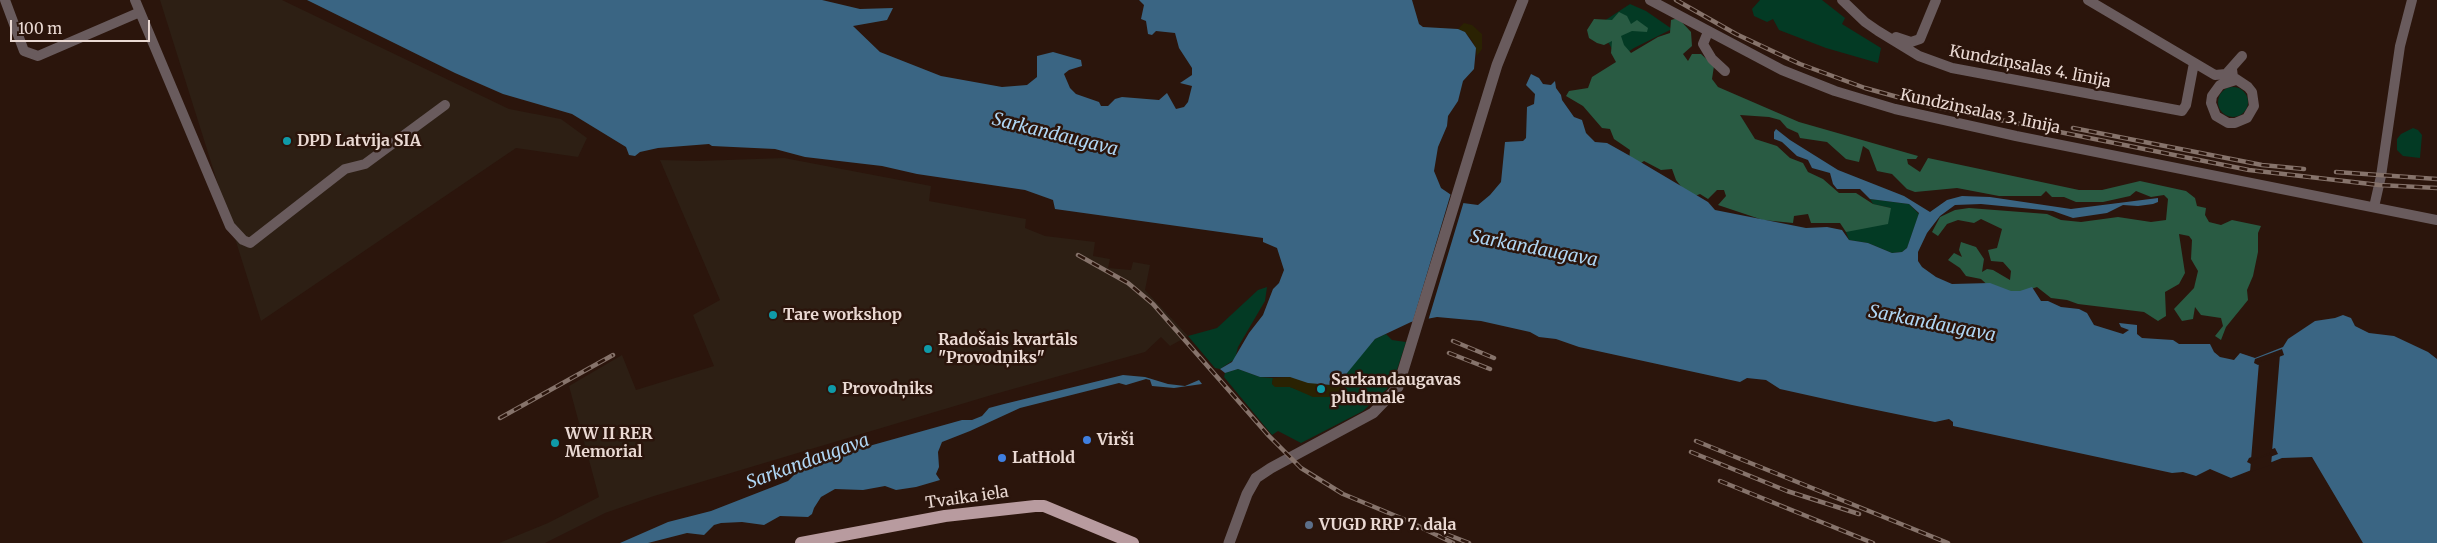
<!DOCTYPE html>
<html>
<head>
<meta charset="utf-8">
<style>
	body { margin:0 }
	#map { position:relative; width:2437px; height:543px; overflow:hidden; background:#2b150c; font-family:Merriweather,serif }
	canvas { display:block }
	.scale { position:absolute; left:10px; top:20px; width:140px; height:22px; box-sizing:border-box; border:2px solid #ead9d3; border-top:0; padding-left:6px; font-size:15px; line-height:18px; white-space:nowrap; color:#ead9d3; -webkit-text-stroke:4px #2b150c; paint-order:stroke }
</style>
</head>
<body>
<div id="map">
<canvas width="2437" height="543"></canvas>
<div class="scale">100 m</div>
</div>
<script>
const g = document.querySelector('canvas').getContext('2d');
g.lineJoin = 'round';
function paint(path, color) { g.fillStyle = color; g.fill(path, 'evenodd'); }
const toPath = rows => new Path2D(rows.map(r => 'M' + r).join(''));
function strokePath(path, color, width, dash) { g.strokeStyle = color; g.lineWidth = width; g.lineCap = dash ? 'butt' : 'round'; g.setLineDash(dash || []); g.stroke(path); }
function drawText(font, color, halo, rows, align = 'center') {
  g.font = font + ' Merriweather,serif'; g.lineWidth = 5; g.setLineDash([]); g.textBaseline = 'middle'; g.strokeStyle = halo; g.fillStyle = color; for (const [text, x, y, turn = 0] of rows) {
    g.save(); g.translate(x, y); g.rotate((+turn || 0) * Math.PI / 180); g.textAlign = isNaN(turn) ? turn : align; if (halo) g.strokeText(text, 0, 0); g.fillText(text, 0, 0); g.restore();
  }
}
paint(toPath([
	[160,0,282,0,509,109,561,119,587,138,578,157,516,148,261,321],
	[784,158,931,186,929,201,1026,219,1025,228,1045,236,1095,242,1093,256,1110,259,1108,268,1131,270,1133,262,1150,265,1145,290,1188,336,1170,346,1161,337,1145,352,995,394,654,496,605,513,545,543,499,543,548,523,599,497,569,386,622,355,636,390,714,366,693,315,720,300,660,160,699,161]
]), '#2d1f14');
paint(toPath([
	[1760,0,1822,0,1845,18,1842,24,1881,48,1878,63,1826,48,1779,30,1773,19,1767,22,1754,16,1752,9],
	[1630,4,1646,11,1672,29,1634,48,1618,59,1598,25],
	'2218 102a15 15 0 1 1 30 0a15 15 0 1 1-30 0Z',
	[2413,128,2418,130,2422,135,2420,158,2403,156,2397,150,2397,139,2401,134],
	[1870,199,1909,204,1919,214,1907,248,1902,252,1892,253,1868,243,1849,240,1846,232,1891,208,1873,204],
	[1267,287,1265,301,1238,347,1235,359,1220,369,1215,368,1188,336,1217,328,1258,290],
	[1386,334,1392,340,1406,342,1395,376,1387,389,1363,411,1301,443,1278,431,1272,435,1224,377,1225,373,1238,369,1260,377,1273,378,1272,384,1275,386,1290,387,1302,391,1345,383,1343,378,1358,358,1375,339]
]), '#033a24');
paint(toPath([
	[1619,12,1627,16,1631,24,1637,20,1648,28,1647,32,1632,31,1621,36,1624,45,1631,53,1658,37,1670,33,1671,20,1678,18,1691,32,1692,46,1683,54,1688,61,1692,54,1701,54,1714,66,1712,79,1718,87,1799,122,1918,156,1916,159,1907,159,1908,164,1920,172,1928,158,2079,190,2102,190,2140,181,2186,191,2195,198,2197,206,2206,208,2205,215,2209,222,2221,225,2232,220,2261,226,2258,233,2258,252,2253,276,2247,290,2248,300,2226,327,2221,340,2215,336,2223,326,2221,318,2201,315,2195,307,2193,319,2182,321,2174,309,2194,288,2198,271,2191,259,2192,240,2189,236,2179,234,2185,273,2179,284,2165,292,2166,316,2158,321,2144,312,2078,304,2067,300,2051,298,2037,287,2016,294,1993,290,1981,279,1966,276,1960,268,1948,260,1954,253,1962,257,1959,250,1961,242,1976,247,1984,259,1982,272,1987,269,1993,270,2010,280,2011,271,2003,262,1991,261,1988,250,1997,248,2002,229,1981,219,1974,223,1958,220,1947,224,1938,236,1932,232,1940,217,1955,210,1969,208,2047,214,2061,220,2081,222,2118,217,2151,222,2166,220,2168,199,2164,195,2151,197,2136,191,2130,196,2103,202,2076,202,2064,197,2052,197,2046,191,2041,196,1999,196,1957,188,1915,192,1907,189,1892,174,1877,171,1869,150,1863,146,1859,162,1846,159,1827,142,1800,138,1798,133,1787,128,1780,120,1769,117,1740,115,1755,139,1777,146,1790,158,1803,163,1808,172,1823,179,1839,193,1856,193,1873,204,1891,208,1888,224,1846,232,1840,223,1811,223,1808,214,1794,216,1793,223,1763,220,1718,205,1726,196,1724,190,1717,190,1708,199,1700,194,1690,198,1676,180,1672,169,1661,170,1644,161,1638,165,1629,161,1630,150,1614,139,1610,129,1602,128,1583,106,1566,96,1569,91,1588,88,1592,77,1616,62,1611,53,1612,41,1604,45,1597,43,1589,38,1587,30,1594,19,1612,20]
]), '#295b43');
paint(toPath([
	[1464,23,1472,25,1482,34,1482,49,1477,56,1476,48,1471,39,1465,32,1458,29],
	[1290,377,1331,385,1343,378,1346,391,1328,397,1313,397,1290,387,1275,387,1272,384,1273,378]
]), '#2a2202');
paint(toPath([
	[307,0,822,0,860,9,893,8,887,20,853,26,880,52,941,76,1002,87,1027,85,1037,77,1037,56,1053,52,1081,60,1082,66,1069,70,1064,74,1070,88,1076,94,1099,102,1101,106,1108,106,1115,99,1122,97,1159,100,1167,93,1176,109,1184,107,1188,102,1192,86,1180,83,1192,75,1192,68,1179,48,1175,33,1156,31,1152,35,1148,34,1146,21,1141,19,1144,5,1139,0,1412,0,1419,24,1423,27,1458,29,1465,32,1476,48,1474,69,1463,81,1458,101,1448,116,1447,126,1438,147,1434,171,1441,188,1463,203,1478,205,1490,195,1501,182,1505,142,1523,141,1526,138,1527,107,1534,104,1535,94,1526,85,1531,74,1539,78,1543,84,1551,85,1555,81,1556,88,1561,95,1562,100,1574,117,1582,120,1586,133,1595,142,1607,143,1632,157,1708,202,1715,210,1806,228,1827,227,1842,230,1849,240,1868,243,1892,253,1902,252,1907,248,1919,213,1909,204,1870,199,1860,189,1837,189,1833,184,1830,173,1812,168,1808,160,1797,156,1782,142,1774,139,1774,132,1776,129,1790,140,1838,170,1904,196,1930,212,1947,200,1962,196,1990,197,2071,209,2158,198,2158,202,2153,204,2138,206,2123,205,2107,213,2073,218,2053,211,1981,204,1955,205,1940,216,1927,233,1918,252,1918,261,1922,267,1936,277,1952,284,1990,283,2011,291,2020,291,2032,287,2041,301,2048,301,2061,307,2079,309,2087,313,2094,325,2123,334,2129,330,2121,327,2119,323,2137,325,2137,334,2142,338,2173,340,2179,344,2210,344,2214,352,2220,357,2234,360,2240,353,2255,358,2283,347,2288,339,2315,321,2335,318,2343,315,2351,318,2355,326,2369,333,2394,336,2428,352,2437,359,2437,543,2363,543,2312,457,2282,458,2231,478,2210,469,2196,476,2183,472,2172,473,1953,426,1953,422,1949,419,1935,422,1852,405,1780,389,1766,380,1747,378,1740,382,1579,347,1556,339,1539,337,1530,332,1481,321,1437,317,1411,322,1375,339,1343,378,1331,385,1308,383,1290,377,1260,377,1238,369,1225,373,1220,369,1232,362,1249,333,1263,315,1273,289,1279,283,1284,270,1277,248,1263,242,1263,238,1055,209,1053,200,1025,190,917,174,882,166,805,157,775,149,712,146,709,144,658,148,640,152,635,156,629,155,626,147,572,114,503,94,455,73],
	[2282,349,2284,355,2258,365,2254,363,2255,359],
	[2275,448,2278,454,2251,464,2247,462,2249,458],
	[1123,375,1145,377,1168,384,1185,386,1199,380,1202,384,1174,388,1152,386,1150,380,1146,379,1126,385,1119,383,1020,408,970,431,942,442,938,452,939,467,936,474,940,480,916,487,896,490,885,486,863,490,835,489,821,497,814,508,812,514,808,517,780,516,764,525,742,522,721,523,714,525,704,535,687,533,648,543,620,543,668,522,711,511,788,481,799,470,819,460,962,420,972,420,982,416,989,408,1004,404]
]), '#3a6583');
paint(toPath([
	[1451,193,1464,201,1428,321,1412,324],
	[2280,354,2272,452,2251,460,2259,362],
	[2272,454,2271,465,2250,472,2251,461]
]), '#2b150c');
strokePath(toPath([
	[5,0,24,51,38,56,140,12],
	[135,0,230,226,243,240,250,243,345,169,365,164,445,105],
	[1650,0,1782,70,1835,91,1895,109,2016,136,2437,220],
	[1842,0,1865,22,1878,31,1919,56,1952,68,2182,111,2186,105,2194,63],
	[2088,0,2215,75,2226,74,2242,56],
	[1708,32,1703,44,1712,59,1725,71],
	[1896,37,1911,42,1920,39,1936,0],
	[2232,69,2233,77,2248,87,2252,92,2254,106,2247,118,2235,123,2228,123,2216,116,2211,103,2212,96,2220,85,2236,80],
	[2374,207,2381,176,2400,46,2412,0]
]), '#695b5d', 10);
strokePath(toPath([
	[1229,543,1247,494,1256,478,1271,468,1373,413,1398,387,1497,65,1523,0]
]), '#695b5d', 11);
strokePath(toPath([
	[801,543,945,516,1035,506,1044,506,1133,543]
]), '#b89b9f', 12);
const rail = toPath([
	[1676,0,1736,34,1800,64,1865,88,1930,106,2249,170,2379,185,2437,188],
	[2073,128,2262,165,2304,169],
	[2336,172,2437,179],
	[1078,255,1128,283,1153,304,1269,436,1301,468,1343,494,1408,521,1453,543],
	[1453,341,1494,358],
	[1449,353,1490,369],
	[500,418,613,355],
	[1696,441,1948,543],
	[1691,452,1787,491,1859,514],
	[1720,481,1873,543],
	[1446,534,1469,543]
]);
strokePath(rail, '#86736b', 4.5);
strokePath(rail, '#2b150c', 2.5, [8]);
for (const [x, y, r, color] of [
	[287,141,5,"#0f9aa8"],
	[773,315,5,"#0f9aa8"],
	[928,349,5,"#0f9aa8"],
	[832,389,5,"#0f9aa8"],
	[1321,389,5,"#0f9aa8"],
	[1087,440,5,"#3f7fe0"],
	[555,443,5,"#0f9aa8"],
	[1002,458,5,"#3f7fe0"],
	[1309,525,5,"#5c6f8a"]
]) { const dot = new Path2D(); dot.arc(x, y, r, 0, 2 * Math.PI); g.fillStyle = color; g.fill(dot); strokePath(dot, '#2b150c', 2); }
drawText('16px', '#ead9d3', '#2b150c', [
	["Kundziņsalas 4. līnija",2030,67,11],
	["Kundziņsalas 3. līnija",1980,112,12],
	["Tvaika iela",967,498,-8]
]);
drawText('bold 16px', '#ead9d3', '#2b150c', [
	["DPD Latvija SIA",297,141],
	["Tare workshop",783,315],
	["Radošais kvartāls",938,340],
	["\"Provodņiks\"",938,358],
	["Sarkandaugavas",1331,380],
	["pludmale",1331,398],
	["Provodņiks",842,389],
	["WW II RER",565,434],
	["Memorial",565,452],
	["Virši",1097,440],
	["LatHold",1012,458],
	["VUGD RRP 7. daļa",1319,525]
], 'left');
drawText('italic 18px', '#afd6f4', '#2b150c', [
	["Sarkandaugava",1055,135,14],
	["Sarkandaugava",1534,249,11],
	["Sarkandaugava",1932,324,11],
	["Sarkandaugava",808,462,-20]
]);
</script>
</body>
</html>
